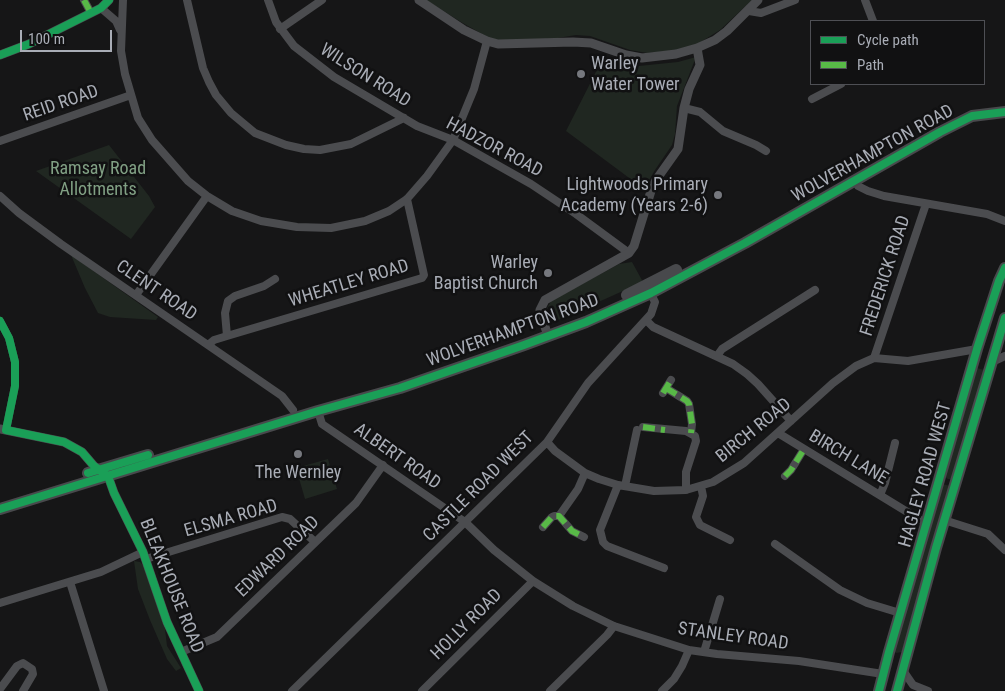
<!DOCTYPE html>
<html>
<head>
<meta charset="utf-8">
<style>
	body { margin:0 }
	#map { position:relative; width:1005px; height:691px; overflow:hidden; background:#161617; font-family:"Roboto Condensed",sans-serif }
	canvas { display:block }
	.legend { position:absolute; left:810px; top:20px; width:175px; height:65px; box-sizing:border-box; background:#111112; border:1px solid #4e4f54; margin:0; padding:6px 9px; list-style:none; font-size:15px; color:#a9adb6 }
	.legend li { display:flex; align-items:center; gap:10px; height:25px }
	.legend b { width:25px; border:1px solid #4e4f54 }
	.scale { position:absolute; left:20px; top:30px; width:92px; height:22px; box-sizing:border-box; border:2px solid #a9adb6; border-top:0; padding-left:6px; font-size:15px; line-height:18px; white-space:nowrap; color:#a9adb6; -webkit-text-stroke:4px #111112; paint-order:stroke }
</style>
</head>
<body>
<div id="map">
<canvas width="1005" height="691"></canvas>
<ul class="legend">
<li><b style="height:6px;background:#1a9f57"></b>Cycle path</li>
<li><b style="height:6px;background:#58b947"></b>Path</li>
</ul>
<div class="scale">100 m</div>
</div>
<script>
const g = document.querySelector('canvas').getContext('2d');
g.lineJoin = 'round';
function paint(path, color) { g.fillStyle = color; g.fill(path, 'evenodd'); }
const toPath = rows => new Path2D(rows.map(r => 'M' + r).join(''));
function strokePath(path, color, width, dash) { g.strokeStyle = color; g.lineWidth = width; g.lineCap = dash ? 'butt' : 'round'; g.setLineDash(dash || []); g.stroke(path); }
function drawText(font, color, halo, rows, align = 'center') {
  g.font = font + ' "Roboto Condensed",sans-serif'; g.lineWidth = 5; g.setLineDash([]); g.textBaseline = 'middle'; g.strokeStyle = halo; g.fillStyle = color; for (const [text, x, y, turn = 0] of rows) {
    g.save(); g.translate(x, y); g.rotate((+turn || 0) * Math.PI / 180); g.textAlign = isNaN(turn) ? turn : align; if (halo) g.strokeText(text, 0, 0); g.fillText(text, 0, 0); g.restore();
  }
}
paint(toPath([
	[426,0,752,0,720,30,699,43,682,50,647,53,630,50,590,36,576,35,558,38,508,42,489,38,461,22],
	[604,56,639,66,678,62,696,57,677,106,675,134,672,145,655,170,644,189,566,131],
	[109,145,149,196,155,207,131,239,36,171],
	[71,255,158,317,156,320,110,317,98,313,85,288],
	[632,262,643,282,556,321,550,320,546,310,551,301,619,264],
	[977,368,984,370,953,479,948,479,945,477],
	[328,459,337,489,305,499,296,468],
	[943,484,950,486,902,652,896,653,893,650],
	[134,561,140,562,144,566,165,629,167,646,181,668,176,671,167,659,150,620,138,589]
]), '#202721');
strokePath(toPath([
	[84,0,91,13],
	[123,0,121,51,125,74,138,118,152,140,188,181,207,196,232,211,261,221,297,227,331,228,365,221,389,211,407,199,427,176,453,140,474,89,487,41],
	[187,0,203,68,209,82,216,95,231,113,255,133,286,145,304,149,320,150,351,144,404,118],
	[268,0,276,22,294,46,334,77,417,126,453,140,531,184,576,214,629,253],
	[865,0,873,21],
	[101,8,116,21,120,30],
	[749,11,761,13,795,0],
	[280,29,322,0],
	[812,99,841,84],
	[684,108,700,112,723,131,756,145,766,151],
	[0,141,131,95],
	[855,181,858,186,868,191,884,196,987,214,1005,221],
	[0,196,19,213,61,244,282,396,293,410],
	[136,295,207,196],
	[646,320,653,327,733,364,747,374,758,384,791,421],
	[0,321,9,338,15,362,15,386,6,430],
	[227,336,225,313,228,301,235,296,264,286,275,279],
	[208,345,214,340,227,336,422,278,424,275,407,199],
	[717,356,722,349,815,290],
	[874,358,926,204],
	[992,362,1005,356],
	[666,388,687,401,689,404,692,424,691,433],
	[663,393,671,380],
	[318,411,322,424,465,522,494,550,533,581,573,606,614,626,689,650,717,654,799,661,883,674],
	[643,427,686,431,695,436,696,441,686,472,686,490],
	[778,433,927,524],
	[547,442,555,451,585,473,599,479,618,485,654,491,686,490,713,482,744,463,833,383,856,366,874,358,908,361,977,349],
	[785,476,791,470,804,449],
	[618,485,600,530,603,542,607,546,664,568],
	[625,486,637,430],
	[701,486,703,496,696,517,700,525,730,540],
	[880,495,885,483,895,443],
	[559,516,578,489,585,473],
	[944,520,988,534,1005,550],
	[543,527,552,517,554,516,559,516,572,531,584,537],
	[775,544,840,590,867,603,900,613],
	[146,559,282,517,290,519,315,542],
	[70,582,104,691],
	[0,603,101,572,143,552],
	[181,652,217,637,356,503,383,465],
	[704,652,720,599],
	[902,669,913,685,928,691],
	[0,689,17,666,23,663,32,669,33,674,23,691],
	[292,691,547,442,588,383,651,314,655,302,649,290],
	[422,691,533,581],
	[550,691,607,635,614,626],
	[662,691,674,679,682,666,689,650]
]), '#4b4c4f', 8);
strokePath(toPath([
	[419,0,464,30,487,41,498,44,573,42,591,43,626,55,642,58,676,54,697,48,715,40,727,31,758,0],
	[0,55,29,44,101,8,109,0],
	[546,330,540,310,545,300,629,253,634,246,651,191,656,180,678,149,684,108,689,89,700,65,697,48],
	[0,429,64,442,82,452,94,466,108,476,114,493,143,552,167,622,199,691]
]), '#4b4c4f', 9);
strokePath(toPath([
	[627,295,676,270],
	[88,473,148,455],
	[0,509,318,411,400,388,524,345,586,322,651,293,745,243,940,132,972,116,1005,112],
	[879,691,889,652,977,349,999,281,1005,268],
	[897,691,936,548,1005,318]
]), '#48494c', 12);
strokePath(toPath([
	[84,0,91,13],
	[666,388,687,401,689,404,692,424,691,433],
	[663,393,671,380],
	[643,427,665,430],
	[785,476,791,470,804,449],
	[543,527,552,517,554,516,559,516,572,531,584,537]
]), '#58b947', 6, [12, 6]);
strokePath(toPath([
	[0,55,29,44,101,8,109,0],
	[0,321,9,338,15,362,15,386,6,430,64,442,82,452,94,466,108,476,114,493,143,552,167,622,199,691],
	[88,473,148,455],
	[0,509,318,411,400,388,524,345,586,322,651,293,745,243,940,132,972,116,1005,112],
	[879,691,889,652,977,349,999,281,1005,268],
	[897,691,936,548,1005,318]
]), '#1a9f57', 8);
for (const [x, y, r, color] of [
	[581,74,5,"#76787e"],
	[718,195,5,"#76787e"],
	[548,273,5,"#76787e"],
	[298,454,5,"#76787e"]
]) { const dot = new Path2D(); dot.arc(x, y, r, 0, 2 * Math.PI); g.fillStyle = color; g.fill(dot); strokePath(dot, '#111112', 2); }
drawText('18px', '#a9adb6', '#111112', [
	["Warley",591,64,"left"],
	["Water Tower",591,85,"left"],
	["Lightwoods Primary",708,185],
	["Academy (Years 2-6)",708,206],
	["Warley",538,263],
	["Baptist Church",538,284],
	["The Wernley",298,473,"center"]
], 'right');
drawText('18px', '#a9adb6', '#111112', [
	["WILSON ROAD",365,76,32],
	["REID ROAD",61,104,-19],
	["HADZOR ROAD",494,148,28],
	["WOLVERHAMPTON ROAD",873,154,-29],
	["FREDERICK ROAD",886,276,-72],
	["WHEATLEY ROAD",349,284,-17],
	["CLENT ROAD",156,291,34],
	["WOLVERHAMPTON ROAD",513,331,-20],
	["BIRCH ROAD",754,431,-39],
	["ALBERT ROAD",397,457,35],
	["BIRCH LANE",848,458,31],
	["HAGLEY ROAD WEST",926,475,-74],
	["CASTLE ROAD WEST",479,487,-45],
	["ELSMA ROAD",231,519,-16],
	["EDWARD ROAD",278,557,-44],
	["BLEAKHOUSE ROAD",171,586,68],
	["HOLLY ROAD",467,625,-45],
	["STANLEY ROAD",733,637,8]
]);
drawText('18px', '#81a084', '#111112', [
	["Ramsay Road",98,169],
	["Allotments",98,190]
]);
</script>
</body>
</html>
